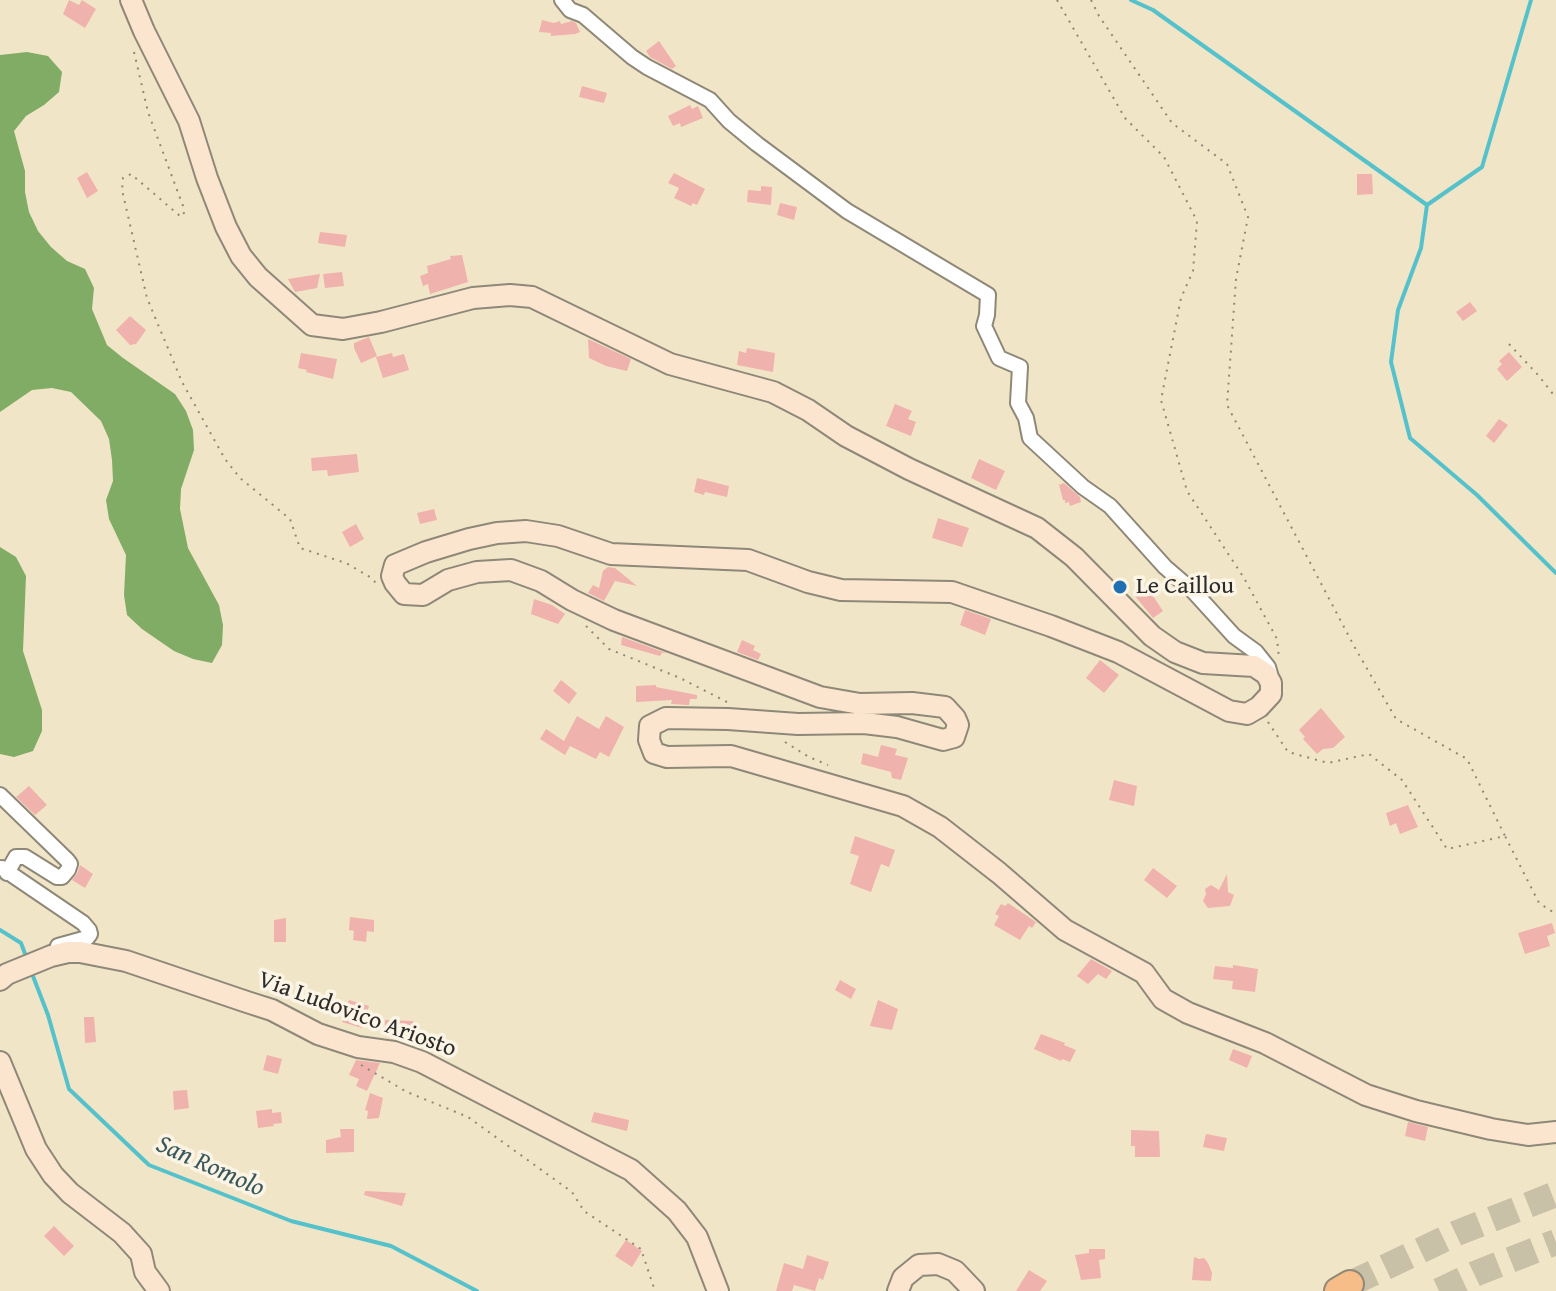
<!DOCTYPE html>
<html>
<head>
<meta charset="utf-8">
<style>
	body { margin:0 }
	canvas { display:block; background:#f1e5c7 }
</style>
</head>
<body>
<canvas width="1556" height="1291"></canvas>
<script>
const g = document.querySelector('canvas').getContext('2d');
g.lineJoin = 'round';
function paint(path, color) { g.fillStyle = color; g.fill(path, 'evenodd'); }
const toPath = rows => new Path2D(rows.map(r => 'M' + r).join(''));
function strokePath(path, color, width, dash) { g.strokeStyle = color; g.lineWidth = width; g.lineCap = dash ? 'butt' : 'round'; g.setLineDash(dash || []); g.stroke(path); }
function drawText(font, color, halo, rows, align = 'center') {
  g.font = font + ' "Gentium Book Plus",serif'; g.lineWidth = 7; g.setLineDash([]); g.textBaseline = 'middle'; g.strokeStyle = halo; g.fillStyle = color; for (const [text, x, y, turn = 0] of rows) {
    g.save(); g.translate(x, y); g.rotate((+turn || 0) * Math.PI / 180); g.textAlign = isNaN(turn) ? turn : align; if (halo) g.strokeText(text, 0, 0); g.fillText(text, 0, 0); g.restore();
  }
}
paint(toPath([
	[27,52,48,56,62,72,59,92,44,105,26,116,14,131,25,171,25,192,29,212,38,231,51,247,67,261,85,269,94,288,92,309,107,345,123,358,175,394,186,411,193,430,194,450,181,489,180,509,188,548,219,605,223,625,222,645,212,663,193,659,174,651,142,629,127,615,124,595,126,555,109,519,106,500,113,481,112,460,109,439,101,421,71,392,52,388,32,390,0,412,0,55],
	[0,547,16,557,26,576,23,651,42,710,42,731,33,751,14,757,0,754]
]), '#80ac65');
strokePath(toPath([
	[1131,0,1153,10,1427,205],
	[1427,205,1421,248,1398,310,1391,362,1410,438,1477,495,1556,573],
	[1427,205,1482,167,1531,0],
	[0,930,21,943,27,959],
	[31,971,48,1015,69,1089,149,1165,291,1221,391,1246,477,1291]
]), '#55c2cb', 4);
paint(toPath([
	[69,0,79,5,82,0,96,9,85,28,63,14],
	[542,20,554,23,560,21,561,24,572,21,576,23,580,32,575,34,551,36,551,33,539,32],
	[659,41,676,66,672,69,650,57,646,51],
	[582,86,607,93,604,103,579,97],
	[690,105,692,109,698,106,703,118,681,127,680,123,673,126,668,116],
	[87,172,98,191,87,198,77,178],
	[674,173,705,189,697,205,693,203,691,206,674,198,679,188,668,183],
	[1357,174,1372,174,1373,194,1357,195],
	[761,186,772,187,771,205,747,202,748,190,761,191],
	[780,203,797,207,794,220,777,215],
	[320,232,347,235,345,247,318,243],
	[462,255,468,282,430,294,428,284,423,286,420,276,428,273,427,266,451,259,450,256],
	[342,272,344,286,325,288,323,274],
	[320,274,317,288,295,292,288,279],
	[1470,302,1477,311,1463,321,1456,312],
	[130,316,146,330,136,344,130,345,116,330],
	[369,337,377,356,361,363,354,348,354,343],
	[588,339,631,359,627,371,606,366,589,358],
	[747,348,775,353,773,372,737,365,739,351,746,353],
	[1509,352,1522,367,1507,381,1497,369,1502,364,1499,361],
	[301,353,337,359,333,379,306,372,307,370,298,368],
	[392,353,393,357,404,354,409,370,383,378,376,357],
	[895,404,912,411,908,419,916,422,911,436,886,426],
	[1499,419,1508,425,1494,443,1486,436],
	[357,454,359,472,328,476,327,470,312,471,311,458],
	[979,459,1005,471,996,490,971,478],
	[697,478,729,486,727,497,705,492,704,495,694,492],
	[1064,483,1080,497,1081,502,1070,506,1069,502,1065,503,1065,500,1063,500,1059,485],
	[434,509,437,520,420,524,417,513],
	[938,518,969,528,962,547,932,538],
	[356,524,364,539,350,547,342,532],
	[608,567,615,568,637,586,615,581,604,601,588,593,593,585,599,588,603,571],
	[1147,587,1163,611,1153,618,1134,595],
	[534,599,552,605,565,614,558,624,531,614],
	[965,610,991,619,985,635,960,625],
	[622,637,666,653,662,653,660,656,621,645],
	[742,640,755,646,753,650,761,654,758,660,737,652],
	[1100,660,1119,675,1104,693,1086,678],
	[561,680,577,693,569,704,553,691],
	[656,685,656,687,697,695,697,699,690,699,689,705,671,704,672,700,636,702,636,686],
	[1321,708,1345,737,1333,748,1323,749,1317,754,1303,739,1305,737,1299,730],
	[577,716,599,729,606,716,624,727,609,757,600,752,596,759,570,746,565,755,540,739,546,729,564,741],
	[881,745,897,749,895,755,908,758,901,780,892,778,891,772,861,764,863,753,878,757],
	[1114,780,1137,786,1134,806,1109,800],
	[29,786,47,805,35,815,16,797],
	[1408,805,1418,827,1400,834,1396,823,1390,826,1386,813],
	[855,836,895,850,889,867,881,864,871,892,850,884,859,856,850,853],
	[80,865,93,874,85,888,72,880,77,874],
	[1153,868,1177,886,1167,898,1144,880],
	[1227,874,1228,892,1234,895,1230,906,1208,908,1203,901,1206,894,1205,889,1211,885,1219,890],
	[1008,903,1036,922,1032,928,1029,926,1020,940,994,925,999,916,995,914,1001,904,1005,906],
	[350,917,374,920,374,932,367,931,366,942,353,940,354,931,349,930],
	[286,918,286,942,274,942,274,920],
	[1552,923,1555,933,1547,936,1550,946,1525,954,1518,933],
	[1091,959,1112,971,1106,979,1098,974,1088,984,1077,976],
	[1233,965,1258,969,1255,992,1232,989,1233,981,1213,979,1215,966,1233,968],
	[840,980,856,989,851,999,835,990],
	[349,1000,369,1006,362,1028,342,1022],
	[878,1000,898,1009,892,1030,870,1026],
	[84,1017,94,1017,96,1042,85,1043],
	[385,1020,413,1021,418,1036,385,1036],
	[1041,1034,1065,1043,1064,1045,1076,1050,1070,1062,1062,1059,1061,1061,1034,1049],
	[1233,1049,1252,1056,1247,1068,1229,1060],
	[267,1055,282,1059,278,1074,263,1070],
	[356,1060,380,1063,367,1091,356,1086,359,1079,349,1075],
	[187,1090,189,1108,174,1110,173,1091],
	[370,1093,383,1098,379,1118,367,1119,368,1111,365,1110],
	[272,1109,272,1113,281,1112,282,1123,273,1124,274,1126,258,1128,256,1111],
	[594,1112,629,1120,627,1131,591,1122],
	[1408,1122,1428,1127,1425,1141,1405,1136],
	[340,1129,354,1129,354,1152,326,1153,326,1140,341,1137],
	[1131,1130,1159,1131,1160,1157,1135,1157,1135,1146,1131,1146],
	[1206,1134,1227,1138,1224,1151,1203,1147],
	[365,1191,406,1193,402,1206,364,1195],
	[54,1226,74,1246,64,1256,44,1236],
	[626,1240,642,1251,632,1267,615,1256],
	[1089,1249,1105,1249,1105,1259,1099,1260,1101,1278,1081,1280,1075,1255,1089,1253],
	[807,1255,829,1262,823,1280,819,1278,815,1291,794,1285,792,1291,776,1291,784,1263,803,1269],
	[1194,1257,1199,1259,1204,1258,1208,1263,1212,1273,1211,1281,1192,1280],
	[1029,1270,1047,1281,1040,1291,1016,1291]
]), '#f0b2ad');
strokePath(toPath([
	[1350,1284,1457,1233,1556,1194],
	[1439,1291,1477,1273,1556,1242]
]), '#c9c0a8', 26, [26, 13]);
const street = toPath([
	[562,0,570,10,583,15,632,57,647,67,710,100,729,121,757,144,847,211,988,295,987,315,984,326,999,358,1020,367,1018,403,1026,418,1030,438,1083,487,1110,506,1165,567,1194,592,1234,636,1256,652,1268,667,1270,674],
	[0,795,67,860,70,864,68,870,62,877,57,877,25,857,16,857,7,873],
	[2,868,83,923,89,930,90,934,87,938,58,946]
]);
const secondary = toPath([
	[131,0,144,31,189,121,207,178,226,227,241,256,258,277,312,325,343,329,381,322,473,298,510,295,532,297,670,364,773,392,808,410,846,436,909,469,1037,528,1074,557,1152,636,1175,652,1203,663,1254,666,1266,674,1271,683,1271,694,1259,707,1247,714,1229,711,1118,652,1051,626,952,592,841,590,808,582,748,560,611,554,558,536,526,531,497,533,469,539,426,552,395,565,392,576,395,583,404,594,423,595,448,580,477,572,511,570,541,581,572,600,614,620,820,697,860,704,912,703,945,707,955,718,958,725,954,737,943,740,897,727,864,723,798,724,728,719,666,718,650,726,649,740,654,753,667,757,731,756,903,806,940,827,999,873,1065,930,1144,973,1163,999,1188,1013,1265,1043,1366,1095,1416,1111,1491,1129,1528,1135,1556,1132],
	[0,980,7,974,51,956,68,952,80,952,126,961,247,1002,272,1010,318,1034,358,1047,394,1052,422,1062,631,1170,677,1211,697,1237,718,1291],
	[0,1062,36,1149,53,1175,70,1193,122,1233,141,1254,145,1272,159,1291],
	[898,1291,903,1278,919,1265,938,1264,955,1271,974,1291]
]);
const highway = toPath([
	[1338,1291,1350,1284]
]);
strokePath(street, '#8e8879', 18);
strokePath(secondary, '#8e8879', 24);
strokePath(highway, '#8e8879', 30);
strokePath(toPath([
	[1057,0,1125,118,1164,157,1197,221,1193,271,1181,298,1161,400,1187,491,1244,578,1277,639,1279,658],
	[1091,0,1099,16,1172,123,1227,164,1248,217,1236,279,1227,405,1354,646,1396,719,1467,759,1505,836],
	[134,52,148,112,183,206,184,215,180,216,131,174,123,178,122,190,147,298,182,382,225,459,240,478,290,519,300,548,346,563,370,577,377,584],
	[1509,344,1539,376,1556,398],
	[586,626,609,649,680,678,727,702],
	[1268,722,1288,752,1328,763,1369,754,1402,780,1447,849,1505,836,1539,903,1556,914],
	[785,742,809,757,828,765],
	[361,1065,407,1092,468,1117,572,1192,584,1211,641,1249,655,1291]
]), '#8e8879', 2, [2, 6]);
strokePath(street, '#fff', 14);
strokePath(secondary, '#fce5cf', 20);
strokePath(highway, '#f7bd88', 26);
for (const [x, y, r, color] of [
	[1120,587,8,"#1f6fb2"]
]) { const dot = new Path2D(); dot.arc(x, y, r, 0, 2 * Math.PI); g.fillStyle = color; g.fill(dot); strokePath(dot, '#fcf5e5', 3); }
drawText('24px', '#2b2b2b', '#fcf5e5', [
	["Le Caillou",1136,587]
], 'left');
drawText('24px', '#2b2b2b', '#fcf5e5', [
	["Via Ludovico Ariosto",357,1015,20]
]);
drawText('italic 26px', '#38585b', '#fcf5e5', [
	["San Romolo",210,1167,24]
]);
</script>
</body>
</html>
